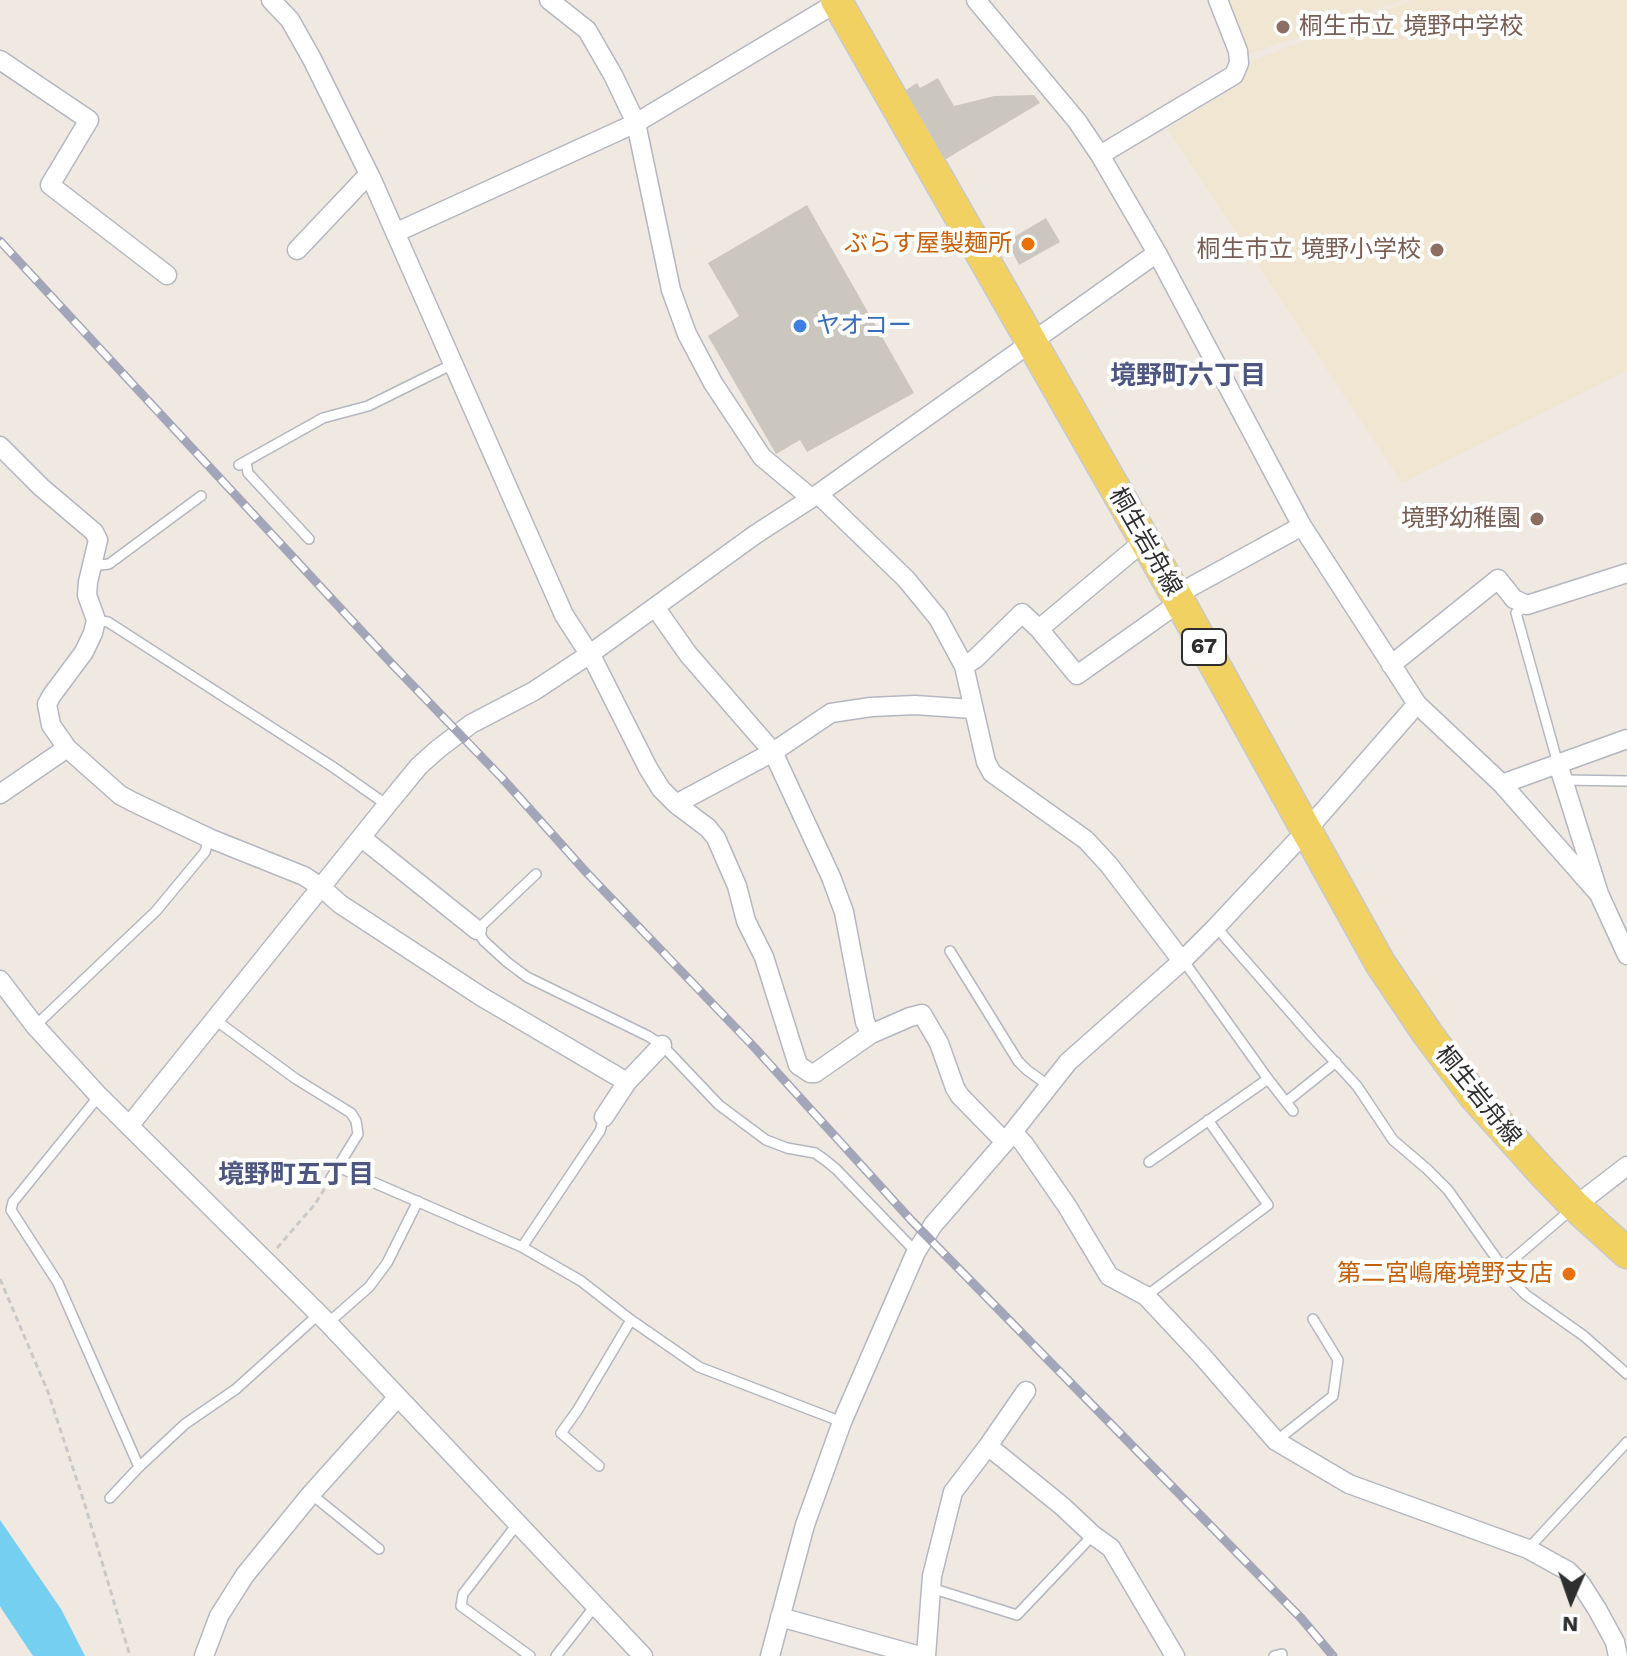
<!DOCTYPE html>
<html>
<head>
<meta charset="utf-8">
<style>
	body { margin:0 }
	#map { position:relative; width:1627px; height:1656px; overflow:hidden; background:#efe9e1; font-family:"Work Sans",sans-serif }
	canvas { display:block }
	.north { position:absolute; left:1531px; top:1560px; width:80px; height:80px; -webkit-text-stroke:6px #fff; paint-order:stroke; rotate:182deg; font-size:22px; font-weight:700; line-height:32px; text-align:center; color:#2e2e2e }
	.north::after { content:''; display:block; margin:auto; width:28px; height:36px; background:#2e2e2e; clip-path:polygon(50% 0,100% 100%,50% 72%,0 100%) }
</style>
</head>
<body>
<div id="map">
<canvas width="1627" height="1656"></canvas>
<div class="north">N</div>
</div>
<script>
const g = document.querySelector('canvas').getContext('2d');
g.lineJoin = 'round';
function paint(path, color) { g.fillStyle = color; g.fill(path, 'evenodd'); }
const toPath = rows => new Path2D(rows.map(r => 'M' + r).join(''));
function strokePath(path, color, width, dash) { g.strokeStyle = color; g.lineWidth = width; g.lineCap = dash ? 'butt' : 'round'; g.setLineDash(dash || []); g.stroke(path); }
function drawText(font, color, halo, rows, align = 'center') {
  g.font = font + ' "Work Sans","Noto Sans JP",sans-serif'; g.lineWidth = 8; g.setLineDash([]); g.textBaseline = 'middle'; g.strokeStyle = halo; g.fillStyle = color; for (const [text, x, y, turn = 0] of rows) {
    g.save(); g.translate(x, y); g.rotate((+turn || 0) * Math.PI / 180); g.textAlign = isNaN(turn) ? turn : align; if (halo) g.strokeText(text, 0, 0); g.fillText(text, 0, 0); g.restore();
  }
}
paint(toPath([
	[1229,0,1404,0,1249,54],
	[1413,0,1627,0,1627,371,1402,483,1167,129,1240,84,1253,60]
]), '#f0e6d1');
paint(toPath([
	[0,1520,61,1609,85,1656,33,1656,3,1611,0,1606]
]), '#75cff0');
paint(toPath([
	[938,78,954,106,994,96,1034,95,1040,103,941,162,901,93,917,83,920,88],
	[807,205,914,393,807,452,800,440,776,454,708,336,739,316,708,263],
	[1046,218,1060,242,1019,265,1007,241]
]), '#cbc7bf');
const lane = toPath([
	[246,462,248,473,309,539],
	[239,465,323,418,368,406,453,364],
	[92,566,109,564,201,496],
	[1527,605,1516,613,1558,764],
	[96,620,108,622,333,767,387,805],
	[1563,780,1627,781],
	[536,874,477,930,484,941,507,962,527,977,648,1036,662,1045,719,1105,766,1140,787,1148,815,1153,825,1160,836,1169,916,1252],
	[1216,927,1312,1037,1357,1086,1393,1140,1427,1169,1448,1190,1513,1282,1526,1295,1584,1336,1627,1374],
	[950,951,1018,1061,1027,1070,1049,1086],
	[1182,961,1188,967,1268,1079,1293,1111],
	[214,1019,296,1079,351,1113,356,1121,358,1134,331,1178],
	[35,1026,156,911,205,852,209,838],
	[99,1096,13,1202,11,1210,58,1283,139,1467],
	[1286,1102,1336,1062],
	[1149,1162,1268,1079],
	[338,1167,522,1247,600,1131,604,1117],
	[522,1247,581,1281,631,1320,699,1367,842,1422],
	[1503,1268,1573,1208],
	[1146,1296,1268,1205,1208,1120],
	[328,1323,369,1287,387,1263,418,1201],
	[1276,1441,1333,1396,1338,1360,1313,1319],
	[599,1466,561,1433,577,1411,631,1320],
	[311,1494,379,1549],
	[110,1498,139,1467,185,1424,236,1389,319,1314],
	[518,1523,463,1594,461,1606,530,1656],
	[1528,1549,1627,1442],
	[931,1588,1017,1615,1093,1535],
	[556,1656,595,1606],
	[1274,1656,1282,1654]
]);
const street = toPath([
	[271,0,290,20,312,59,372,180,564,615,595,663,648,768,661,789,676,804,708,828,716,838,737,886,746,921,764,957,798,1065,810,1073,815,1073,871,1034,910,1017,922,1014,939,1043,955,1088,960,1096,1005,1142],
	[549,0,587,30,613,75,636,123,671,290,687,334,713,383,762,457,811,498],
	[976,0,1077,121,1100,155,1157,253,1302,526,1417,704,1502,784,1599,894],
	[0,60,89,120,50,185,167,275],
	[1100,155,1234,75,1239,63,1238,51,1218,0],
	[397,232,636,123,841,0],
	[297,250,369,174],
	[0,446,41,487,94,532,98,540,88,582,87,595,96,620,93,633,84,652,52,695,47,704,51,725,67,748,120,795,131,801,209,838,304,876,321,887,340,904,482,997,627,1082],
	[818,494,906,579,938,618,964,666,986,762,992,773,1086,840,1109,865,1182,961],
	[1144,541,1039,629,1077,675,1180,602],
	[1176,595,1302,526],
	[655,607,688,654,773,752,831,877,844,912,865,1022,871,1034],
	[1391,665,1498,579,1514,599,1527,605,1627,573],
	[964,666,975,659,1022,613,1039,629],
	[1558,764,1599,894,1627,955],
	[1502,784,1627,739],
	[0,794,67,748],
	[676,804,773,752,831,713,871,707,915,705,973,709],
	[362,838,477,930],
	[0,980,35,1026,99,1096,328,1323,643,1656],
	[604,1117,627,1082,662,1045],
	[129,1126,387,805,419,766,438,749,471,724,534,691,590,654,756,534,818,494,1157,253],
	[1013,1132,1024,1144,1067,1206,1109,1276,1146,1296,1203,1357,1276,1441,1349,1484,1528,1549,1568,1571,1581,1584,1597,1609,1615,1642,1618,1656],
	[1575,1206,1627,1166],
	[988,1446,1026,1391],
	[780,1617,920,1656],
	[204,1656,219,1616,245,1575,311,1494,398,1397],
	[770,1656,805,1525,842,1422,916,1252,933,1225,1005,1142,1068,1062,1182,961,1216,927,1306,831,1417,704],
	[926,1656,932,1576,953,1492,988,1446,1062,1506,1093,1535,1111,1548,1175,1656]
]);
const primary = toPath([
	[836,0,1176,595,1380,963,1427,1033,1474,1096,1544,1174,1575,1206,1627,1253]
]);
strokePath(lane, '#b4b7c1', 12);
strokePath(street, '#b4b7c1', 21);
strokePath(primary, '#c9c9c9', 33);
strokePath(toPath([
	[277,1248,315,1204,325,1188],
	[0,1279,48,1392,85,1505,130,1656]
]), '#c9c9c9', 3, [6, 4]);
strokePath(lane, '#fff', 9);
strokePath(street, '#fff', 18);
strokePath(primary, '#f2d163', 30);
const rail = toPath([
	[0,241,393,665,502,778,586,872,754,1047,911,1220,1301,1618,1333,1656]
]);
strokePath(rail, '#a3a6b8', 9);
strokePath(rail, '#fff', 6, [18]);
for (const [x, y, r, color] of [
	[1283,27,8,"#8d6e63"],
	[1028,244,8,"#e8710a"],
	[1437,250,8,"#8d6e63"],
	[800,326,8,"#3f7fe0"],
	[1537,519,8,"#8d6e63"],
	[1569,1274,8,"#e8710a"]
]) { const dot = new Path2D(); dot.arc(x, y, r, 0, 2 * Math.PI); g.fillStyle = color; g.fill(dot); strokePath(dot, '#fff', 3); }
for (const [x, y, w] of [
	[1204,647,44]
]) { const box = new Path2D(); box.roundRect(x - w / 2, y - 18, w, 36, 6); g.fillStyle = '#fff'; g.fill(box); strokePath(box, '#2e2e2e', 2); }
drawText('bold 22px', '#2e2e2e', null, [
	["67",1204,647]
]);
drawText('24px', '#785e54', '#fff', [
	["桐生市立 境野中学校",1299,27,"left"],
	["桐生市立 境野小学校",1421,250],
	["境野幼稚園",1521,519]
], 'right');
drawText('24px', '#c56008', '#fff', [
	["ぶらす屋製麺所",1012,244],
	["第二宮嶋庵境野支店",1553,1274]
], 'right');
drawText('24px', '#366cbe', '#fff', [
	["ヤオコー",816,326]
], 'left');
drawText('24px', '#2e2e2e', '#fff', [
	["桐生岩舟線",1145,542,60],
	["桐生岩舟線",1478,1096,51]
]);
drawText('bold 26px', '#4d5680', '#fff', [
	["境野町六丁目",1188,376],
	["境野町五丁目",296,1175]
]);
</script>
</body>
</html>
